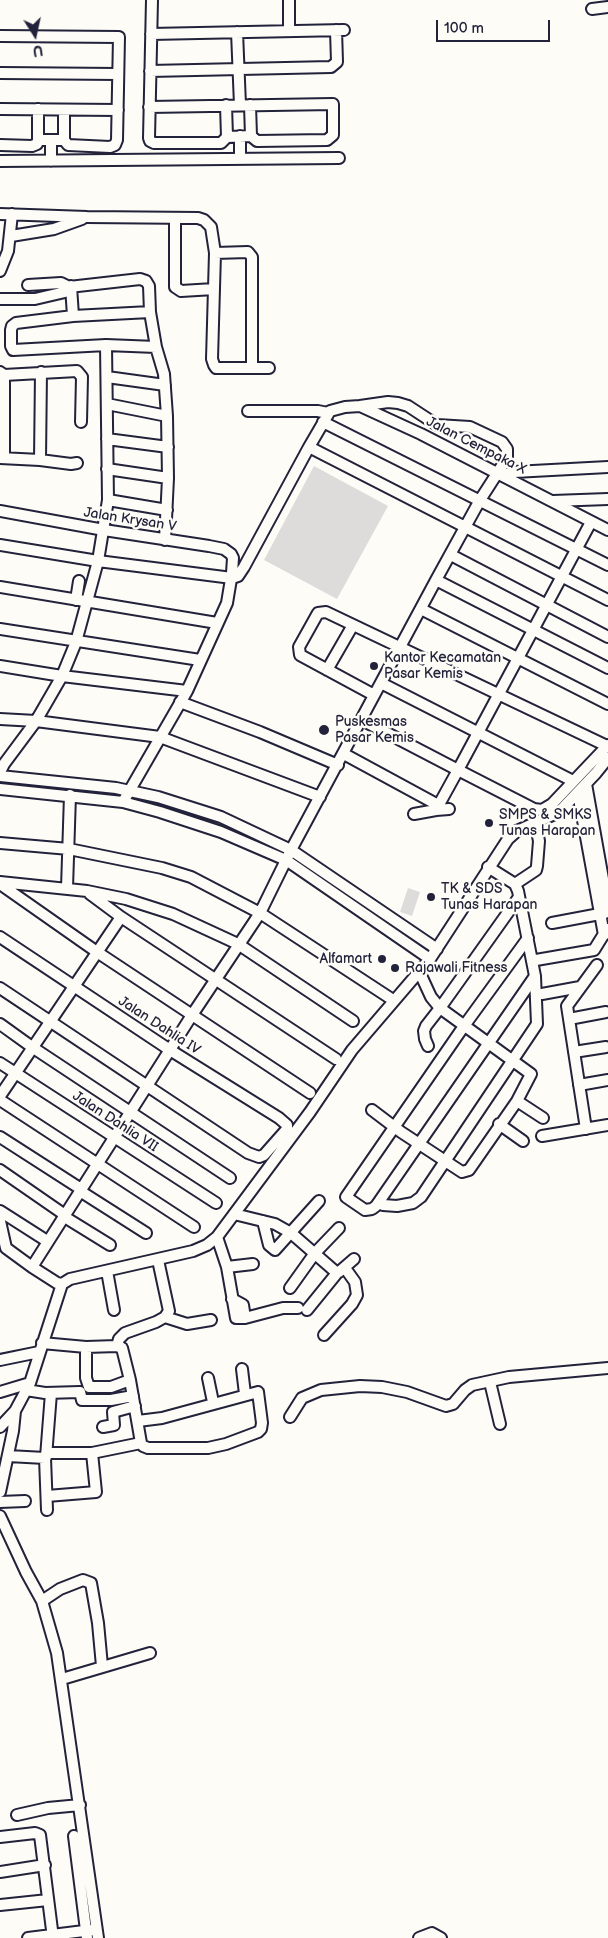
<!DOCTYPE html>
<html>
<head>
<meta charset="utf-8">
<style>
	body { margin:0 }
	#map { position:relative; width:608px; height:1938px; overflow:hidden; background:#fdfcf7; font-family:"Balsamiq Sans",sans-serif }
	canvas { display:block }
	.north { position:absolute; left:10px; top:10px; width:50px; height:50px; -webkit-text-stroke:4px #fdfcf7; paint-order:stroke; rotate:170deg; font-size:14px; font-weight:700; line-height:20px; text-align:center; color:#22223b }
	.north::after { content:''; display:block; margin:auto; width:18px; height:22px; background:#22223b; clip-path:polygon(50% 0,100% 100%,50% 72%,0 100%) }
	.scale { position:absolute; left:436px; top:20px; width:114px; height:22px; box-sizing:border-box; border:2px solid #22223b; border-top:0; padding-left:6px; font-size:15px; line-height:18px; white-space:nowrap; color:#22223b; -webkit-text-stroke:4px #fdfcf7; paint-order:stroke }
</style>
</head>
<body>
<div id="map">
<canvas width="608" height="1938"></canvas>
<div class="north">U</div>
<div class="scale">100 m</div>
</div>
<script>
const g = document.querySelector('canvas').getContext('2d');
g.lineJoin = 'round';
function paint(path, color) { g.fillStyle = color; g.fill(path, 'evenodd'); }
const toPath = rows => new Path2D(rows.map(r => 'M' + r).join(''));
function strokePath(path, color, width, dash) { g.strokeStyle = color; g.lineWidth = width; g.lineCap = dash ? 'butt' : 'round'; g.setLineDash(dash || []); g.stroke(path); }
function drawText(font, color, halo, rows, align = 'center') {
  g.font = font + ' "Balsamiq Sans",sans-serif'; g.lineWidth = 5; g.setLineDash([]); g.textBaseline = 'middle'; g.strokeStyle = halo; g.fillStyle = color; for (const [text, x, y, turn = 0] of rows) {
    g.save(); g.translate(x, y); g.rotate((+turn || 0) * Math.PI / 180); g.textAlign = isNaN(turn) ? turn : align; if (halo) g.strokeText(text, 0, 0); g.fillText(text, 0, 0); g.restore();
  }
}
paint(toPath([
	[314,466,388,506,337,599,264,560],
	[408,888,420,892,412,916,400,912]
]), '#dddcdb');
const minor = toPath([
	[152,0,149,138,150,141,154,143,221,143,227,137,226,105],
	[289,0,289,31],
	[592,9,608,7],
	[237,32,240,105],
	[151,34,344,30],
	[0,36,119,37,117,140,115,145,110,147,68,145,64,140,64,110],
	[150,71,331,67,337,62,336,30],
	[0,73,118,74],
	[149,107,333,104,333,135,327,140,257,141,251,136,250,105],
	[0,109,118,110],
	[240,136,240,159],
	[227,137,251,136],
	[38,140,64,140],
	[0,145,32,146,37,144,38,140,38,109],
	[0,161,339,158],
	[51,161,51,140],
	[0,214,87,217,198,218,204,220,211,227,215,253,212,359,214,365,216,368,269,368],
	[175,218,175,287,181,291,214,289],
	[11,236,54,229,82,219],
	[215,253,248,252,252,257,252,367],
	[0,271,8,251,12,214],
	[28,285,61,283,69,287,140,279,146,281,149,286,150,312,156,347,106,345,13,350,11,346,11,330,12,326,16,323,73,316,150,312],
	[71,286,73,316],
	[0,299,35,299,65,292,69,287],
	[156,347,164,374,167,416,168,478,165,540],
	[0,372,4,375,77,371,82,377,81,422],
	[107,377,165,385],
	[107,404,167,416],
	[248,411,318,411,328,413],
	[323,422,608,565],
	[107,439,168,447],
	[0,458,40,460,71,464,77,463],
	[4,458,4,375],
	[40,460,41,372],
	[107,469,168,478],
	[501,475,514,472,608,467],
	[108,500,167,510],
	[553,501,608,499],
	[0,511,104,530,209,546,224,549,231,554,233,558,232,573,227,603,187,691,123,802],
	[591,522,458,770,534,809,542,810,552,804,608,745],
	[608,530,421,434,360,406,345,407,330,411,309,447,608,600],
	[0,545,98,561,232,578,238,576,244,567,309,447],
	[451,555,608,637],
	[436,580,608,668],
	[0,587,217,623],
	[76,600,79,581],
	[421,609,608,704],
	[0,629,200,660],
	[0,666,62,676,187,691],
	[327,670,353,625],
	[381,683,573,781],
	[374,695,300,655,299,647,318,613,326,612,607,746],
	[180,702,260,732,338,765],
	[0,719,36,721,160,737,320,797],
	[362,720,458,770,436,810,414,814],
	[344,754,438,805],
	[0,772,4,764,36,721,62,676,76,642,98,561,108,500,106,345],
	[0,776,116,788,158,797,221,817,291,850,437,949],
	[586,784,608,907],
	[0,789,123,802,160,812,221,832,286,860,430,959],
	[578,793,604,935],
	[436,810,449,809],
	[0,843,69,849,162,868,191,877,260,913,390,998],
	[0,882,87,891,126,899,173,914,238,944,353,1021],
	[0,884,97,952,310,1093],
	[515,884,536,870,537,866,539,841,535,822],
	[67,888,70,795],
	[90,894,121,917],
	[552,923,605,913],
	[0,937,170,1050,279,1118,287,1125,287,1129,264,1155,259,1157,248,1153,0,988],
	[528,938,464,1026,346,1197,365,1210,372,1209,376,1206,535,976],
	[536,960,594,950,607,929],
	[419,971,431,997,440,1008,519,897],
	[542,994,580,987],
	[569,1019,606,1012],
	[0,1024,32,1047,230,1178],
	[574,1052,606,1047],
	[0,1063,216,1203],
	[579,1085,608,1080],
	[0,1096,121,917,336,1059],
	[0,1100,194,1227],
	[517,1101,543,1118],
	[372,1110,401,1132,462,1172,469,1170,517,1101,531,1074,440,1008,426,1026,424,1031,425,1039,428,1046],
	[499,1124,523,1141],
	[586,1129,567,1006,597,965],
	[542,1136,608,1125],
	[0,1137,81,1189],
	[0,1170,65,1215],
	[80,1191,146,1233],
	[379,1202,383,1205,397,1206,413,1203,421,1197,537,1024,535,976,518,891,515,884,488,867],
	[0,1211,47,1241],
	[234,1214,275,1224,291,1233,337,1273,307,1310],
	[63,1216,110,1245],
	[0,1221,6,1248,32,1267],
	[263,1221,269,1245,275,1250,319,1201],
	[217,1237,227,1267],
	[253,1264,227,1267,236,1318,245,1318,283,1308,298,1308],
	[107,1271,114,1310],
	[339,1272,354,1259],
	[62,1284,57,1283,32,1267,192,1015,260,913,291,850,436,580,480,500,507,458,507,449,502,442,470,427,437,425,408,406,398,403,388,402,360,406],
	[290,1288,315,1253,339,1228],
	[232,1299,243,1305,245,1318],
	[165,1317,187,1324,211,1320],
	[324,1335,352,1304,357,1295,355,1282,345,1268],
	[42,1343,86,1347,117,1346,122,1348,130,1380,141,1443,143,1446,148,1448,208,1448,226,1444,258,1432,261,1429,262,1423,258,1392,162,1418,138,1421],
	[117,1346,119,1339,125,1333,156,1322,165,1317,169,1311,158,1260],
	[86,1347,86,1378,89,1387,111,1387,130,1380],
	[0,1360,39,1352],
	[242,1369,245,1394],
	[208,1378,213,1402],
	[490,1382,500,1424],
	[26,1390,45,1393,80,1392,82,1400,111,1400,133,1396],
	[0,1392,30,1383],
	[290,1417,302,1398,321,1390,360,1386,382,1387,407,1392,446,1406,453,1404,465,1390,472,1385,509,1377,608,1368],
	[0,1427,15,1411,30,1383,62,1284,70,1279,193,1251,207,1245,217,1237,310,1112,352,1050,430,959,508,839,517,831,559,812,596,773,608,758],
	[103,1427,114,1425,113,1412,135,1406],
	[47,1453,92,1453,141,1443],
	[8,1456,45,1458,47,1510],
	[46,1457,51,1393],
	[0,1492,13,1431,15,1411],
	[47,1496,96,1492,92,1453],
	[0,1502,25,1501],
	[0,1516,26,1572,42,1601,57,1653,98,1938],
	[42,1601,60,1589,83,1580,91,1583,98,1623,102,1666],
	[62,1679,150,1653],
	[17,1815,48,1808,80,1805],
	[74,1836,87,1938],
	[0,1837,35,1833,40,1835,53,1938],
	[0,1872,45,1865],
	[0,1905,48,1900],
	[28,1938,92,1930],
	[419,1938,432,1933,441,1938]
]);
strokePath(minor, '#22223b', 14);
strokePath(minor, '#fdfcf7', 10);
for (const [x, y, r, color] of [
	[374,666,5,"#22223b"],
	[324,730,6,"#22223b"],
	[489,823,5,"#22223b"],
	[431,897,5,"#22223b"],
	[382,959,5,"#22223b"],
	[395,968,5,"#22223b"]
]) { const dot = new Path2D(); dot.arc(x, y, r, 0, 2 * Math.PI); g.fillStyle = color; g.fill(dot); strokePath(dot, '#fdfcf7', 2); }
drawText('14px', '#22223b', '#fdfcf7', [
	["Jalan Cempaka X",476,446,27],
	["Jalan Krysan V",130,520,9],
	["Jalan Dahlia IV",159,1026,33],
	["Jalan Dahlia VII",115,1122,33]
]);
drawText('14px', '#22223b', '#fdfcf7', [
	["Kantor Kecamatan",384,658],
	["Pasar Kemis",384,674],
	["Puskesmas",335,722],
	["Pasar Kemis",335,738],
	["SMPS & SMKS",499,815],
	["Tunas Harapan",499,831],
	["TK & SDS",441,889],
	["Tunas Harapan",441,905],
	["Alfamart",372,959,"right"],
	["Rajawali Fitness",405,968]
], 'left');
</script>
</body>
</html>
